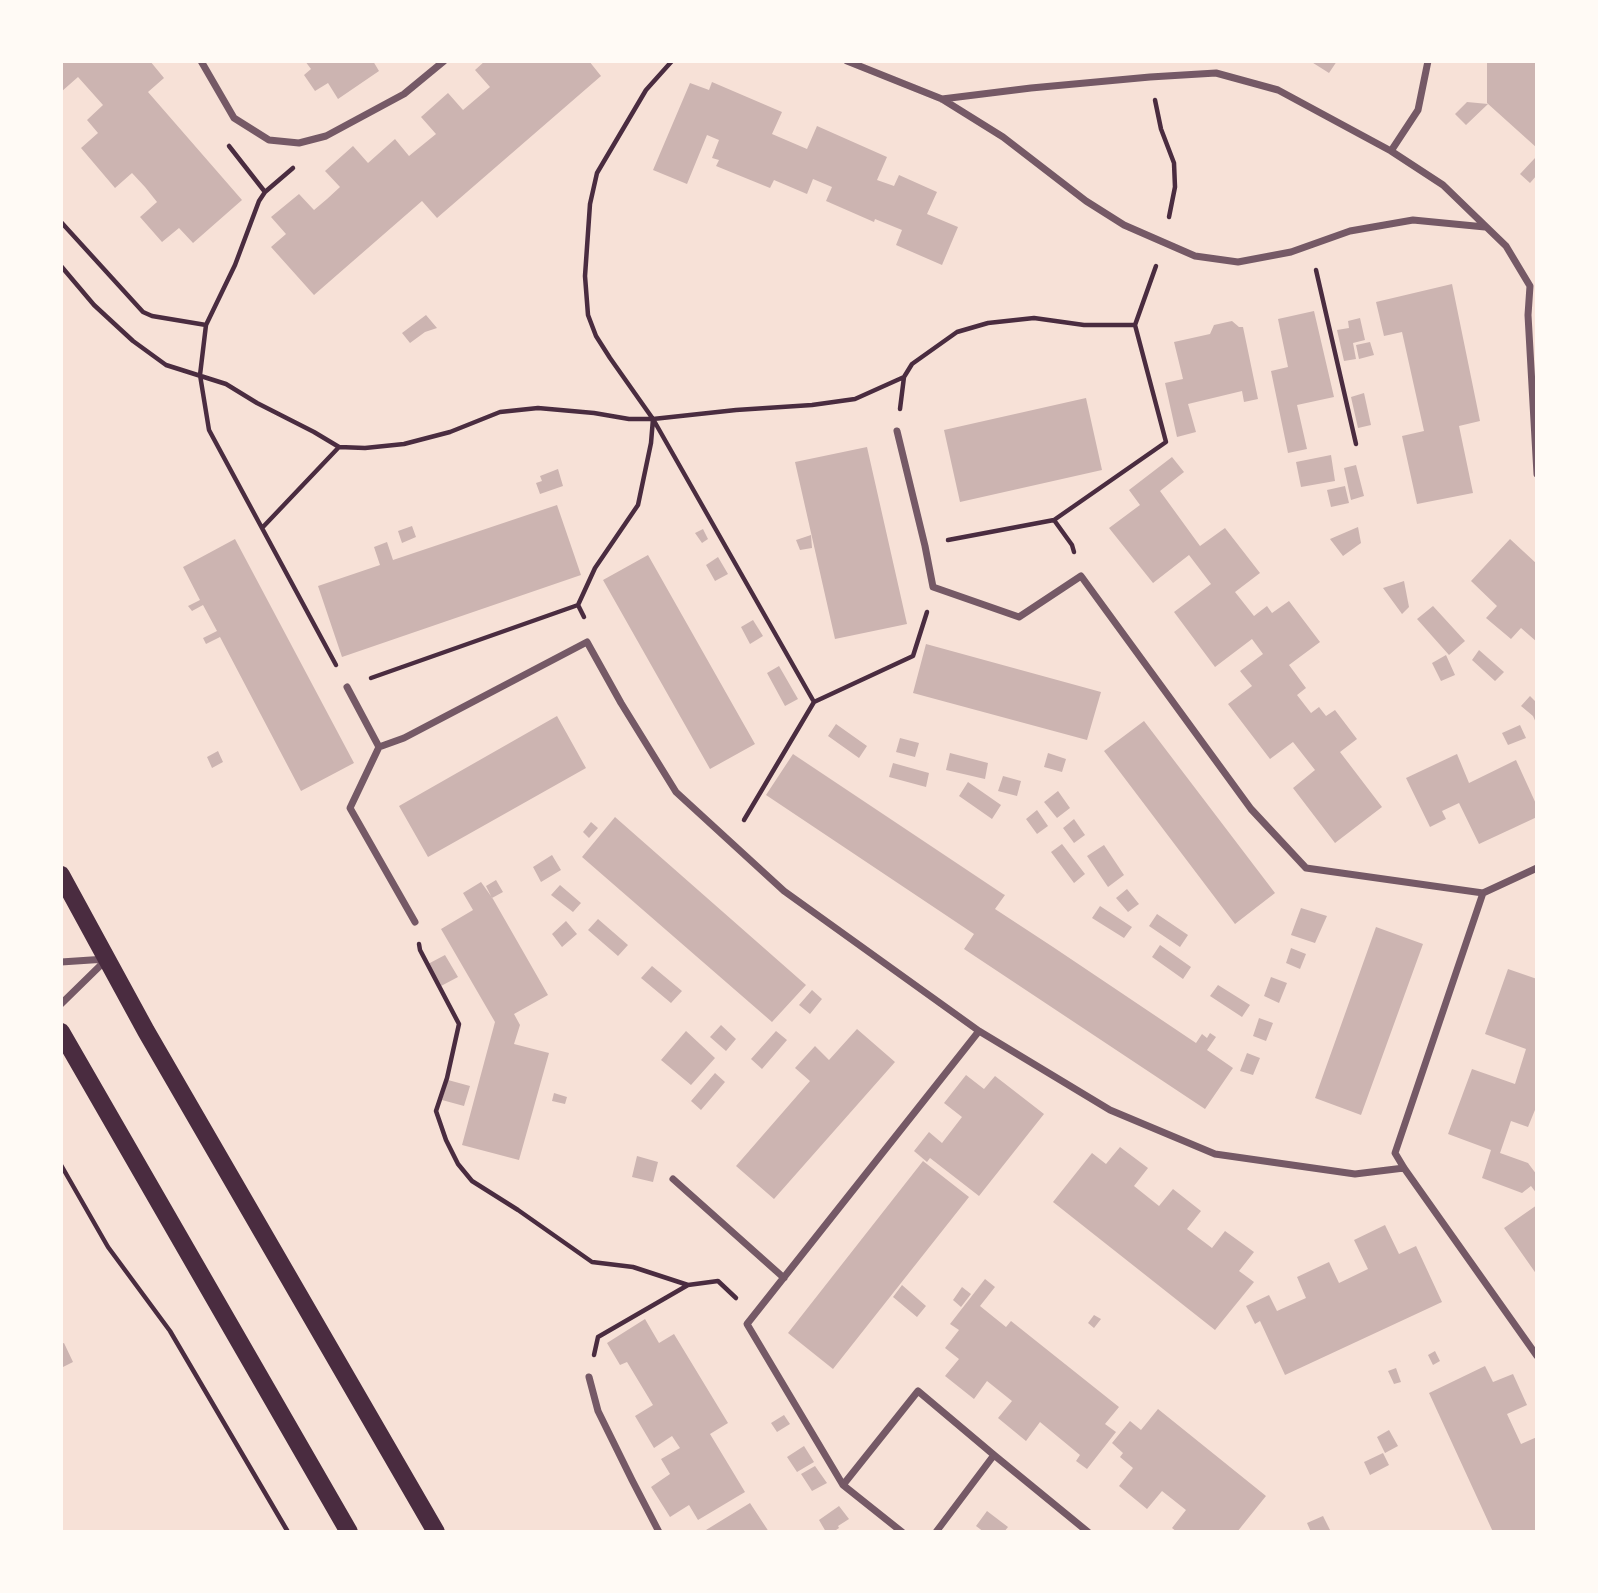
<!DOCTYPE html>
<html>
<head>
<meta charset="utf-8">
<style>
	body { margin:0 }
	#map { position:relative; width:1598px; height:1593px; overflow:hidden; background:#f7e1d7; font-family:"Zilla Slab",serif }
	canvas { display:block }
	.frame { position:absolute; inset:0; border:63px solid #fffaf5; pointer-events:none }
</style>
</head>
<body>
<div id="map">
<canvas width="1598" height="1593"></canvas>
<div class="frame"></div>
</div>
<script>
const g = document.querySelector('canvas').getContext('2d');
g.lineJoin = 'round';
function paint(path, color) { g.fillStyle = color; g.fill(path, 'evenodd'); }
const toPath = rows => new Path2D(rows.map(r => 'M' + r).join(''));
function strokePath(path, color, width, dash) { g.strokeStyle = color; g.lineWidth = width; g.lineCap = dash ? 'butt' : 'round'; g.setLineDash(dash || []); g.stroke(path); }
paint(toPath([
	[61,61,150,61,164,78,148,92,242,200,193,243,179,228,162,242,140,217,157,202,145,187,132,173,115,188,81,148,98,133,87,120,103,105,78,77,61,92],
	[305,61,373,61,379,71,338,99,328,83,315,91,304,75,311,69],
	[485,61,589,61,601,76,437,218,422,201,314,295,271,247,286,234,271,217,299,194,314,210,327,199,340,187,325,171,353,146,368,163,395,139,409,156,436,134,421,117,448,93,463,110,490,87,475,70],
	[1310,61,1337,61,1329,73],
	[1487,61,1537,61,1537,148,1487,103],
	[712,82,782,112,772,134,807,149,817,126,887,157,877,180,894,186,899,175,937,192,927,214,958,227,942,265,896,245,902,230,875,219,874,222,826,201,832,187,813,179,807,194,774,180,770,188,716,166,719,160,712,158,719,140,707,135,687,184,653,170,690,83,709,90],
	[1467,102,1488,104,1466,125,1455,114],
	[1535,158,1537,160,1537,175,1530,183,1520,174],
	[1452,284,1480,421,1459,426,1473,493,1417,504,1402,436,1424,431,1402,332,1384,336,1376,302],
	[1314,311,1334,397,1297,405,1307,449,1288,453,1271,371,1288,367,1278,319],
	[426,315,437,328,425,332,410,343,402,333],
	[1360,318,1365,340,1353,343,1356,359,1344,361,1337,330,1349,328,1348,321],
	[1232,321,1239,327,1243,327,1258,399,1244,402,1242,391,1188,404,1196,432,1177,437,1165,383,1183,379,1174,342,1210,334,1214,325],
	[1370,342,1374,355,1359,359,1356,345],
	[1364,393,1371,425,1358,428,1351,397],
	[1086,398,1102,470,960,502,944,430],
	[867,447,907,624,835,639,795,462],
	[1331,455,1335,481,1301,487,1296,462],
	[1172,457,1184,472,1160,491,1200,546,1225,528,1260,573,1235,592,1254,616,1267,606,1272,613,1289,601,1320,642,1289,665,1306,688,1297,695,1311,713,1319,707,1326,716,1335,710,1357,739,1340,752,1382,807,1335,843,1293,788,1315,770,1293,742,1270,759,1228,704,1252,686,1240,671,1263,654,1252,639,1215,667,1174,612,1211,584,1189,555,1153,583,1109,528,1140,505,1129,490],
	[1356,465,1364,496,1351,500,1344,468],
	[558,469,563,486,540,494,536,483,542,481,540,476],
	[1345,486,1349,503,1331,507,1327,490],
	[557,505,581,575,342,657,318,586,380,565,374,547,387,542,393,560],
	[412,526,416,537,402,543,398,531],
	[1358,527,1361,543,1343,556,1330,539],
	[703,529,708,539,702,543,695,533],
	[811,535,812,548,800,550,796,540],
	[235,539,354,763,301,791,220,637,206,644,203,638,217,631,203,605,192,611,188,606,200,600,183,567],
	[1510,539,1537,564,1537,642,1521,628,1511,639,1486,618,1497,606,1471,581],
	[648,555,755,744,710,769,603,580],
	[718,557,728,574,715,581,706,565],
	[1404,581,1409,607,1402,614,1383,588],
	[1433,606,1465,641,1449,655,1417,619],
	[753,620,763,636,750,644,741,627],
	[926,644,1101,692,1087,740,913,693],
	[1479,650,1504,672,1495,681,1472,660],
	[1446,655,1455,675,1441,681,1432,663],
	[779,666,798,699,785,706,767,673],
	[1530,696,1537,703,1537,725,1533,716,1521,706],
	[557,716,586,768,428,857,399,806],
	[1144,721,1275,893,1235,924,1104,751],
	[836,724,867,746,859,758,828,736],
	[1520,725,1526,738,1508,745,1502,733],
	[900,738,919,743,915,757,896,752],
	[218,751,223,762,212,768,207,757],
	[950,753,988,763,985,779,946,770],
	[1048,753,1066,759,1062,772,1044,767],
	[793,754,1003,894,1005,895,995,909,1053,947,1196,1043,1202,1034,1207,1038,1210,1033,1216,1037,1207,1050,1233,1068,1205,1109,964,949,974,934,766,795],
	[1457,754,1469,783,1516,760,1537,806,1537,817,1479,844,1459,803,1442,811,1446,819,1430,827,1406,778],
	[893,763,929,773,926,787,889,777],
	[1003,776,1021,781,1017,796,998,791],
	[968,782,1001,805,992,819,959,796],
	[1058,791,1070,808,1057,818,1044,802],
	[1037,810,1048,826,1037,834,1026,819],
	[615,817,806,985,772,1022,582,857],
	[1074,819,1085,835,1074,843,1063,828],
	[591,822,598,828,589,838,583,832],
	[1062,844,1085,874,1074,883,1051,852],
	[1104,845,1124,875,1108,887,1087,856],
	[552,855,561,870,541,882,533,867],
	[496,880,503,892,492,898,486,886],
	[481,882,493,899,548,995,514,1014,520,1025,514,1044,549,1053,519,1160,462,1145,495,1022,441,929,473,910,463,893],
	[560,885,581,903,573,912,551,895],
	[1127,889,1139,904,1128,912,1116,898],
	[1100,906,1132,927,1124,938,1092,918],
	[1301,908,1327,916,1315,943,1291,935],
	[1157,914,1188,935,1180,947,1149,926],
	[598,919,628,945,618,956,588,930],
	[566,921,577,934,562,947,552,934],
	[1376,927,1423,944,1361,1115,1315,1098],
	[1160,945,1191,967,1183,979,1152,957],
	[1291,948,1306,954,1300,969,1286,963],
	[445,955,458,977,441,986,428,964],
	[652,966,682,991,671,1003,641,978],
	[1508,969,1537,979,1537,1105,1528,1127,1511,1121,1500,1153,1528,1163,1537,1175,1537,1194,1531,1186,1522,1193,1482,1178,1491,1150,1448,1134,1472,1069,1515,1084,1526,1049,1485,1034],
	[1271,977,1287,983,1279,1003,1264,996],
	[1218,985,1250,1005,1242,1017,1210,996],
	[812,990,822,999,810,1014,799,1005],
	[1259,1018,1273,1023,1266,1041,1253,1036],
	[721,1025,736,1039,726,1051,710,1037],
	[857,1029,895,1062,774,1199,736,1166,810,1081,795,1068,815,1046,829,1060],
	[686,1031,715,1058,691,1085,661,1060],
	[776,1031,787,1040,762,1069,751,1059],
	[1247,1053,1260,1058,1253,1075,1240,1071],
	[715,1073,725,1082,701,1110,691,1101],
	[966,1075,984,1089,995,1076,1044,1114,979,1196,930,1158,927,1162,914,1151,929,1132,942,1143,962,1117,944,1103],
	[448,1080,470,1086,464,1106,442,1100],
	[554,1093,567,1097,565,1104,552,1101],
	[1120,1147,1148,1168,1134,1186,1159,1206,1173,1189,1201,1211,1187,1229,1212,1248,1225,1231,1254,1252,1239,1271,1254,1282,1215,1330,1053,1202,1092,1153,1106,1164],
	[637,1156,658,1162,653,1182,632,1177],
	[923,1161,969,1197,833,1369,788,1333],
	[1537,1205,1537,1275,1504,1228],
	[1385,1225,1399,1254,1416,1246,1442,1302,1285,1375,1260,1321,1255,1324,1246,1306,1269,1295,1277,1311,1306,1298,1297,1277,1329,1262,1339,1283,1368,1269,1354,1240],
	[985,1279,995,1287,980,1306,1006,1327,1011,1321,1119,1407,1105,1424,1116,1432,1087,1469,1076,1461,1080,1455,1040,1422,1026,1441,998,1418,1012,1401,987,1381,974,1399,945,1376,959,1359,945,1348,959,1330,950,1324],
	[902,1285,926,1306,917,1317,893,1297],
	[962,1287,971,1294,961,1307,953,1300],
	[1094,1315,1101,1319,1094,1328,1088,1323],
	[645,1319,659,1343,674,1334,728,1423,710,1434,745,1492,698,1520,689,1505,670,1517,651,1487,670,1474,661,1459,680,1448,672,1436,654,1448,635,1416,653,1405,627,1362,620,1365,607,1343],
	[64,1343,73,1362,61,1368,61,1344],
	[1435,1351,1440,1361,1433,1365,1428,1355],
	[1485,1366,1493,1382,1513,1374,1527,1405,1507,1414,1521,1444,1537,1437,1537,1532,1493,1532,1429,1393],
	[1396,1368,1401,1382,1394,1384,1388,1371],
	[1158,1409,1266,1496,1237,1532,1177,1532,1172,1528,1186,1510,1162,1491,1147,1509,1119,1486,1133,1468,1120,1457,1123,1453,1112,1443,1130,1421,1141,1430],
	[784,1415,790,1424,777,1432,771,1423],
	[1389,1430,1398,1446,1385,1453,1377,1437],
	[804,1446,814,1462,797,1472,787,1457],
	[1383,1453,1389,1465,1370,1475,1364,1462],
	[815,1466,827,1483,812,1491,801,1474],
	[750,1503,769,1532,707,1532,706,1530],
	[839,1506,849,1519,838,1526,839,1528,833,1532,826,1532,819,1520],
	[987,1511,1008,1527,1004,1532,984,1532,976,1526],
	[1323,1516,1331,1532,1311,1532,1307,1523]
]), '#ccb4b1');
strokePath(toPath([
	[1155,100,1161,129,1174,163,1175,187,1169,217],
	[229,146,265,192],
	[293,168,265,192,259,201,235,265,206,325,200,375,209,430,336,665],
	[61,222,143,312,152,316,206,325],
	[61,266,94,305,133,341,166,365,226,384,257,403,314,432,339,447,365,448,404,444,450,432,500,412,538,408,594,413,629,419,653,419,736,410,812,405,855,399,904,377],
	[1316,270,1356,444],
	[900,409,904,377,912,364,957,332,988,323,1034,318,1084,325,1135,325],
	[653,419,610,358,596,336,588,315,585,276,590,204,597,173,646,90,672,61],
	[262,528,339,447],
	[948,540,1054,520],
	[1074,552,1072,545,1054,520,1166,442,1135,325,1156,266],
	[578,605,595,568,638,505,651,443,653,419,814,702],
	[371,678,578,605,584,617],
	[744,820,814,702,913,656,927,612],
	[419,944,420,950,459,1024,447,1078,436,1111,446,1140,458,1164,472,1181,518,1210,592,1262,633,1267,688,1285],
	[61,1165,108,1247,170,1331,288,1532],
	[594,1355,598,1337,688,1285,718,1281,736,1298]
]), '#4a2c40', 4.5);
strokePath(toPath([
	[201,61,234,118,269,140,299,143,326,136,404,94,444,61],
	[847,61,942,99,1003,137,1086,201,1124,225,1195,256,1238,262,1291,252,1350,231,1413,220,1485,227],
	[942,99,1031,88,1150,77,1216,73,1278,90,1391,151,1443,185,1506,246,1530,286,1528,315,1537,474],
	[1391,151,1418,110,1428,61],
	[897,431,925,546,933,587,1019,617,1081,576,1251,809,1306,868,1483,893],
	[347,687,379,747],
	[1537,868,1483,893,1395,1153,1404,1168,1537,1356],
	[415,922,350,808,379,747,404,738,587,642,621,703,676,792,784,891,979,1031,1110,1110,1215,1154,1355,1174,1404,1168],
	[61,962,106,959],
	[61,1004,106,960],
	[673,1179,784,1278],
	[589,1377,598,1411,632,1480,659,1532],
	[843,1485,918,1391,994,1455,1088,1532],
	[902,1532,843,1485,747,1324,979,1031],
	[936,1532,994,1455]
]), '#755966', 7);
strokePath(toPath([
	[61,875,146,1031,436,1532],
	[61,1032,349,1532]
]), '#4a2c40', 18);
</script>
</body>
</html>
